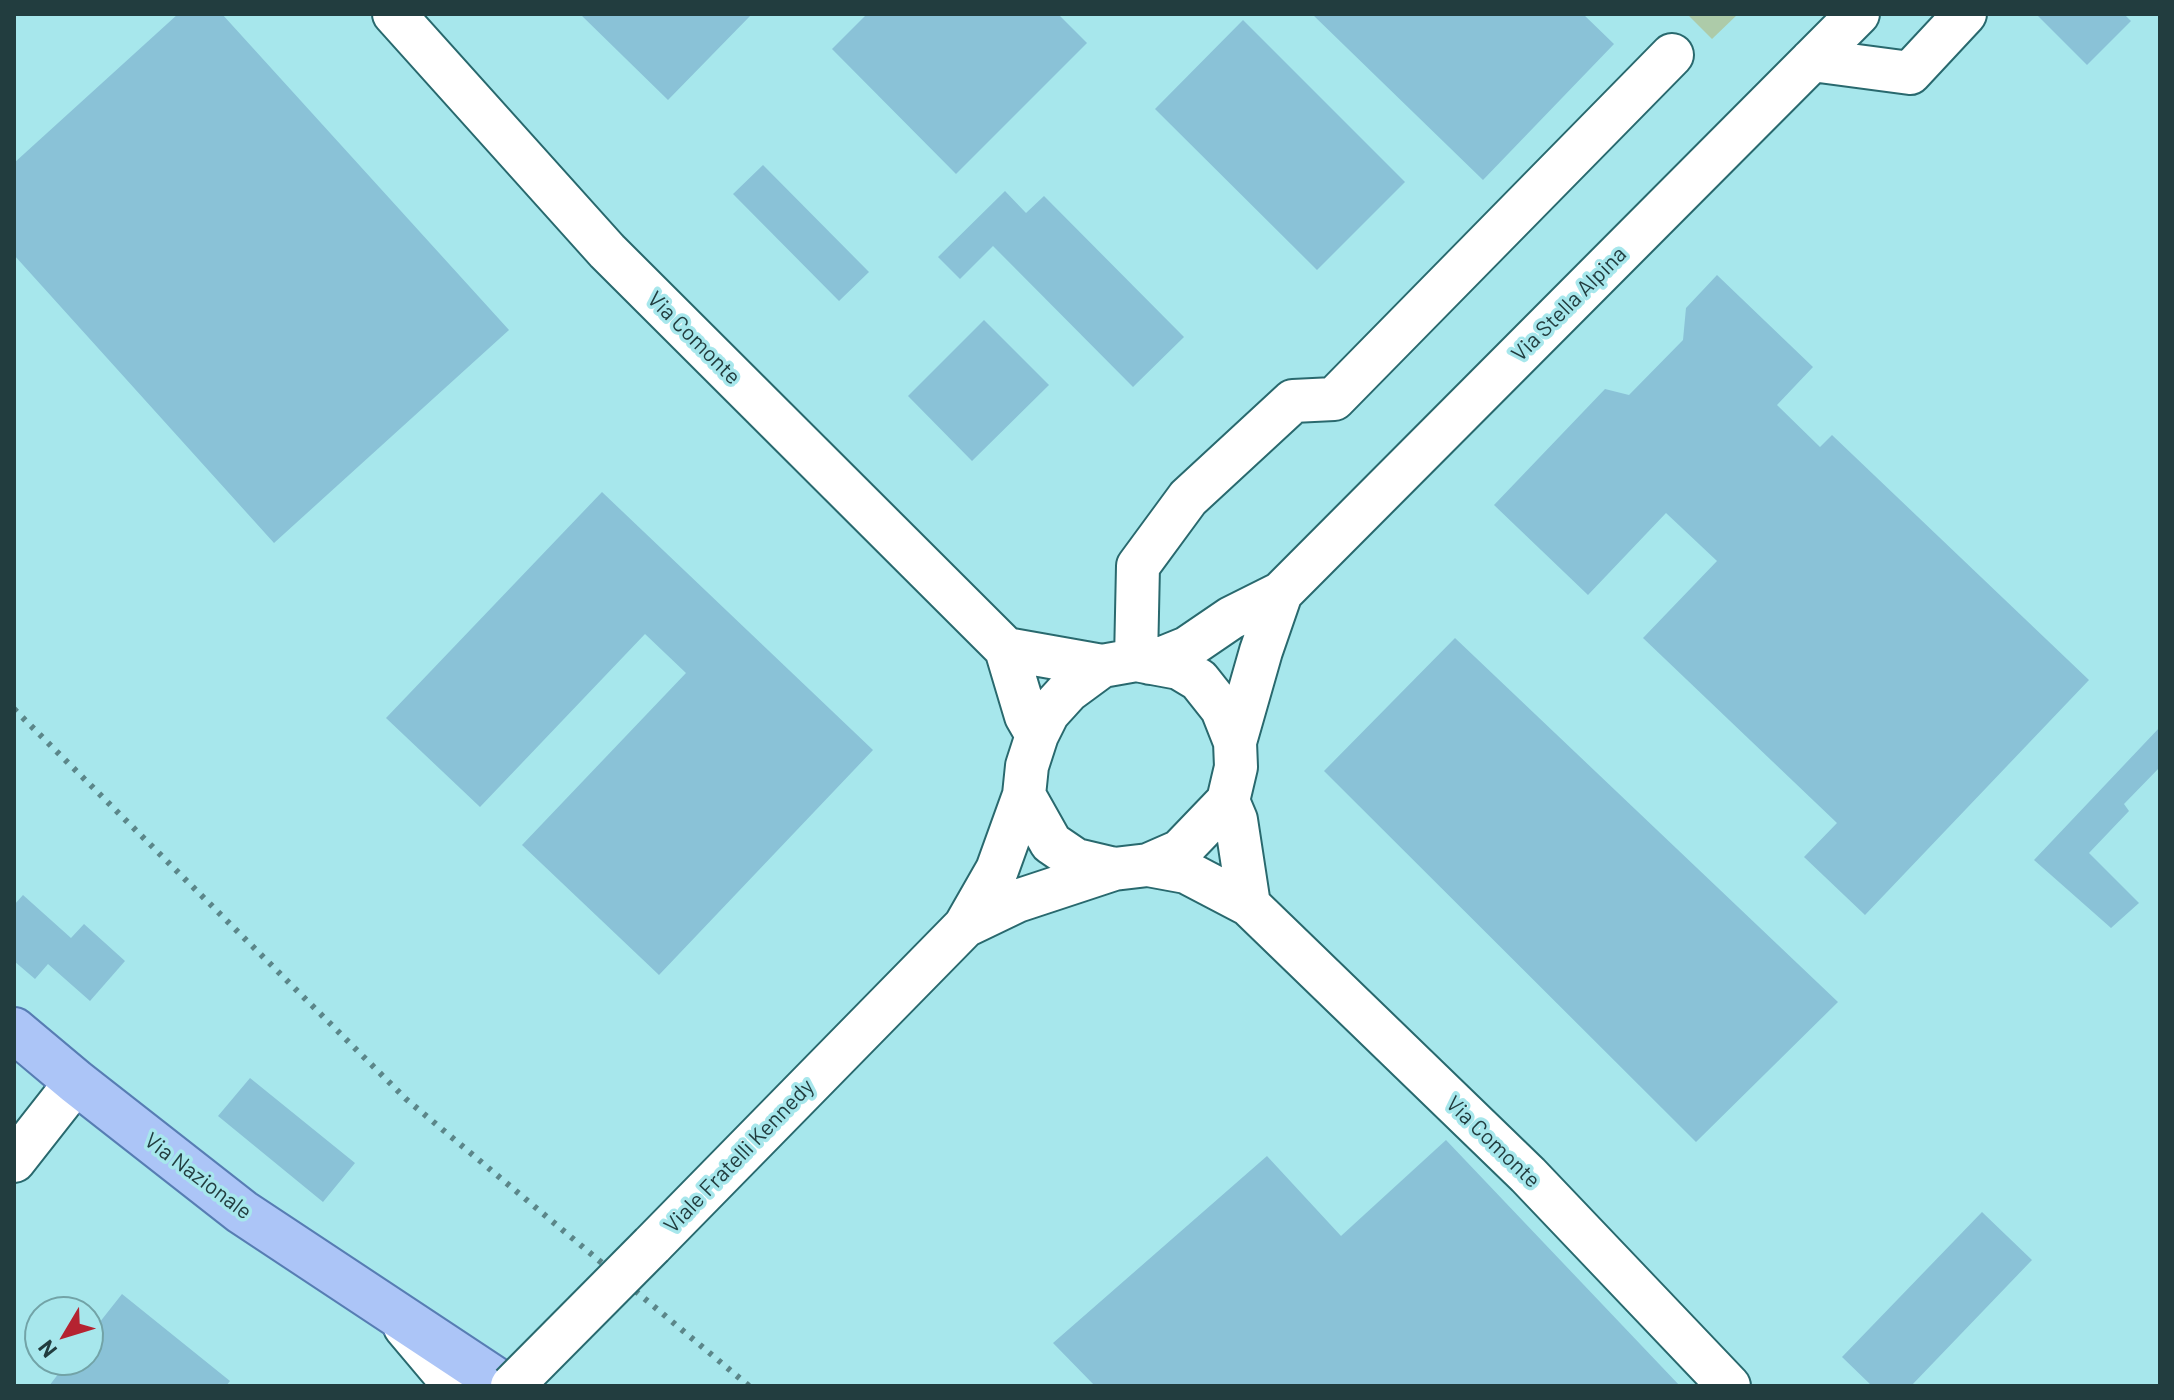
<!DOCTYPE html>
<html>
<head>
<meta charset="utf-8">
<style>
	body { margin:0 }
	#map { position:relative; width:2174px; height:1400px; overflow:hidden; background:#a7e7ec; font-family:Barlow,sans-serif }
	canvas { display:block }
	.frame { position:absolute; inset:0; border:16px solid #223d3f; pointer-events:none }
	.north { position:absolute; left:24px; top:1296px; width:80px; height:80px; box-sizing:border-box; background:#a7e7ec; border:2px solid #72a3a7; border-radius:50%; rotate:232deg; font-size:22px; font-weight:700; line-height:32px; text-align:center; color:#223d3f }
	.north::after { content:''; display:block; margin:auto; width:28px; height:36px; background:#b52331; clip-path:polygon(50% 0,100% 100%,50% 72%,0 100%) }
</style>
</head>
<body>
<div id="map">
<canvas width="2174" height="1400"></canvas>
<div class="frame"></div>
<div class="north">N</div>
</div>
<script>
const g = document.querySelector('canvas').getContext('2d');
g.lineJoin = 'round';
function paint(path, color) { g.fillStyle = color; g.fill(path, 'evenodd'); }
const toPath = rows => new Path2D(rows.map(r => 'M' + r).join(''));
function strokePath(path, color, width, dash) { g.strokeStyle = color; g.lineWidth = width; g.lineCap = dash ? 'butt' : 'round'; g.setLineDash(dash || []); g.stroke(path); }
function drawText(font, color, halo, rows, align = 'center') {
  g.font = font + ' Barlow,sans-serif'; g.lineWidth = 7; g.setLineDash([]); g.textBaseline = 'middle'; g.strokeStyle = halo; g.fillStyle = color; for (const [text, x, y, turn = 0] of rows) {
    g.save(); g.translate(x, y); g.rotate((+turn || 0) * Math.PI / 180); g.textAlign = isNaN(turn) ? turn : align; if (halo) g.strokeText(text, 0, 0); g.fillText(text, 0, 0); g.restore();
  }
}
paint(toPath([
	[1687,14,1738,14,1712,39]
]), '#adcba9');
paint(toPath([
	[178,14,222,14,509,330,274,543,14,255,14,163],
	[580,14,752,14,668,100],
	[867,14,1058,14,1087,43,956,174,832,49],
	[1312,14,1583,14,1614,44,1483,180],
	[2036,14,2124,14,2131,21,2087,65],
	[1243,20,1405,182,1317,270,1155,109],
	[763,165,869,272,839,301,733,194],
	[1005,191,1026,213,1044,196,1184,337,1133,387,993,246,960,279,938,257],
	[1717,275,1813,367,1777,405,1820,447,1832,435,2089,680,1865,915,1804,857,1837,823,1643,638,1717,561,1666,513,1588,595,1494,505,1605,389,1629,395,1683,340,1686,308],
	[984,320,1049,385,972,461,908,396],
	[602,492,873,750,659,975,522,845,686,673,645,634,480,807,386,718],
	[1455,638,1838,1002,1696,1142,1324,771],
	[2160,727,2160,767,2124,804,2129,811,2089,853,2139,903,2111,928,2034,860],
	[23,895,71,938,84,924,125,961,90,1001,48,964,35,979,14,961,14,905],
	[250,1078,355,1163,323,1202,218,1116],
	[1446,1140,1680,1386,1095,1386,1053,1343,1267,1156,1341,1236],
	[1982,1212,2032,1260,1911,1386,1872,1386,1842,1357],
	[122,1294,230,1381,226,1386,49,1386,69,1360,88,1360,88,1337]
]), '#8ac2d7');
const minor = toPath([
	[394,14,607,251,1006,649,1026,716,1037,735],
	[1812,60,1910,73,1965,14],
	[1006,649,1102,666,1136,660,1179,668,1199,680,1222,709,1235,742,1236,767,1228,801,1180,851,1148,865,1114,869,1076,860,1051,843,1024,795,1027,766,1037,735,1048,713,1068,691,1102,666],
	[1136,660,1138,566,1188,498,1293,401,1334,399,1672,55],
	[1150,663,1187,648,1231,618,1281,593,1858,14],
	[1235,742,1261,651,1281,593],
	[1228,801,1236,820,1249,905],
	[1148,865,1186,872,1249,905,1528,1175,1729,1386],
	[965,926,1017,901,1114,869],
	[14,1161,76,1082],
	[652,1245,965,926,997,870,1024,795],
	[405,1327,448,1378,461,1386]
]);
const major = toPath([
	[14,1030,76,1082,242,1212,505,1386]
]);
strokePath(minor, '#29696e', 46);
strokePath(major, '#577db3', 48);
strokePath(minor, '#fff', 42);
strokePath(major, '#acc5f7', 44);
strokePath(toPath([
	[14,709,406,1099,749,1386]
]), '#5b8689', 6, [4, 8]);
const minorBridge = toPath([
	[512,1386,652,1245]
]);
strokePath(minorBridge, '#29696e', 46, []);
strokePath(minorBridge, '#fff', 42);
drawText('22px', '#223d3f', '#a7e7ec', [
	["Via Stella Alpina",1569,304,-45],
	["Via Comonte",694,338,45],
	["Via Comonte",1493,1142,44],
	["Viale Fratelli Kennedy",739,1156,-46],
	["Via Nazionale",198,1176,37]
]);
</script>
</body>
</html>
